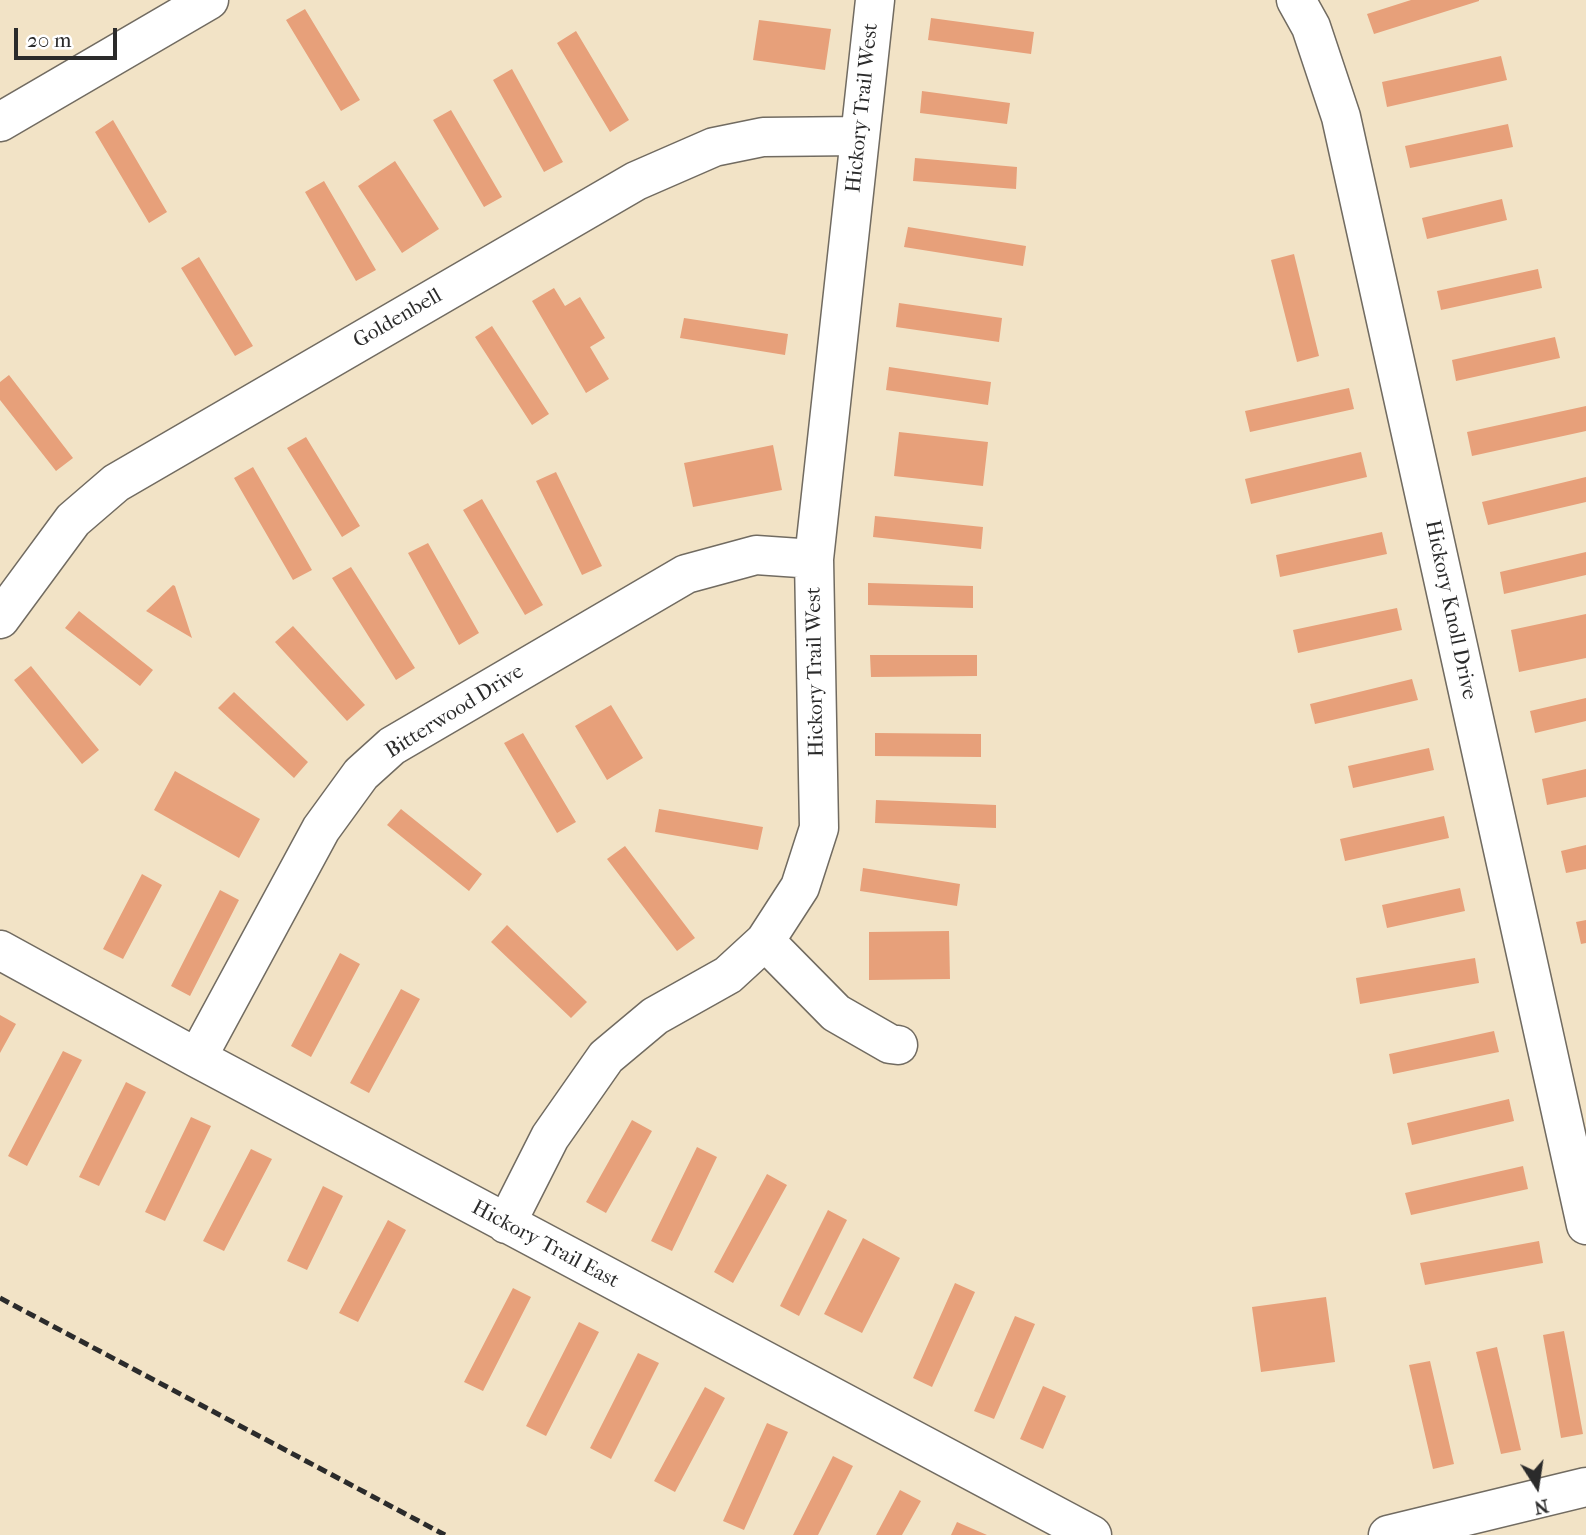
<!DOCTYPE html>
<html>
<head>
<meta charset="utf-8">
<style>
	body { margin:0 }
	#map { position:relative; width:1586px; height:1535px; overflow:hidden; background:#f2e3c6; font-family:"IM FELL French Canon",serif }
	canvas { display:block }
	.north { position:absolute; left:1502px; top:1451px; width:70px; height:70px; -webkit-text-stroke:5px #fff; paint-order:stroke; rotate:168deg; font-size:19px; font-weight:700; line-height:28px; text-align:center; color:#2b2b2b }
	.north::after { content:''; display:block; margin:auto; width:24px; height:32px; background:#2b2b2b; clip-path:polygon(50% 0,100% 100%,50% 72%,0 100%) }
	.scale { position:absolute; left:14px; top:28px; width:103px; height:32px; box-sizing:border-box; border:4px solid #2b2b2b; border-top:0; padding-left:9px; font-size:21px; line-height:24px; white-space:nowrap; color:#2b2b2b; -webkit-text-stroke:5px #fff; paint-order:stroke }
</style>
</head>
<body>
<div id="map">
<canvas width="1586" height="1535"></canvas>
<div class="north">N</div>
<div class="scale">20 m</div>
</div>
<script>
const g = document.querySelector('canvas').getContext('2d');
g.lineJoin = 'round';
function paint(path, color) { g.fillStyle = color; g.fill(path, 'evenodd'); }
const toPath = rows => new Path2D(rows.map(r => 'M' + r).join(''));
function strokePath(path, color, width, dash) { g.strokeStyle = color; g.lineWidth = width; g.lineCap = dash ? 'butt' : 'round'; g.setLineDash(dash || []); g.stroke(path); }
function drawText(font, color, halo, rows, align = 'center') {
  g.font = font + ' "IM FELL French Canon",serif'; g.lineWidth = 5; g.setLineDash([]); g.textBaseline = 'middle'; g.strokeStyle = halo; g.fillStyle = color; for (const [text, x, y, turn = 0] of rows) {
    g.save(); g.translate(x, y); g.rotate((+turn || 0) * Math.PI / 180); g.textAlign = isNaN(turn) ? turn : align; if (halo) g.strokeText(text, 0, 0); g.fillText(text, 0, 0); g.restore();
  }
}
paint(toPath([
	[1411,0,1479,0,1479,1,1374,34,1367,14],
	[305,9,360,100,341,111,286,20],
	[931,18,1034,32,1031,54,928,40],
	[759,20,831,29,825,70,753,60],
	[576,31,629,120,610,132,557,43],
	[1501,56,1507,80,1387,107,1382,82],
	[512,69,563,162,544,172,493,80],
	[922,91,1010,103,1007,124,920,113],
	[451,110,502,197,484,207,433,120],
	[113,120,167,212,149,223,95,132],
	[1508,124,1513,147,1410,168,1405,146],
	[915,158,1017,167,1016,189,913,181],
	[395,161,439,229,402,253,358,186],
	[324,181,376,270,356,281,305,192],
	[1502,199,1507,220,1427,239,1422,218],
	[908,227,1026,246,1023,266,904,247],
	[1294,254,1319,356,1297,362,1271,260],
	[199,257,253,346,235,356,181,268],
	[1538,269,1542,288,1441,310,1437,291],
	[554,288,565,306,580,297,605,338,590,347,609,379,586,393,532,301],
	[899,303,1002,318,999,342,896,327],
	[684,318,788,334,785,355,680,338],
	[492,326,549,414,532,425,475,337],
	[1555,337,1560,358,1456,381,1452,360],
	[889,367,991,382,988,405,886,390],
	[9,375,73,458,56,471,0,400,0,382],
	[1349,388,1354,409,1250,432,1245,411],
	[1586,406,1586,431,1472,456,1467,432],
	[899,432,988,442,983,486,894,476],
	[306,437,360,526,342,537,287,448],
	[773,445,782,490,693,507,684,463],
	[1361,452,1367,477,1251,504,1245,479],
	[253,467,312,570,293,580,234,478],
	[556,472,602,566,582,575,536,481],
	[1586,477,1586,502,1488,525,1482,502],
	[482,499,543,605,525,615,463,510],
	[875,516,983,527,981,549,873,537],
	[1382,532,1387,554,1280,577,1276,555],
	[428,543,479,633,459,645,408,553],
	[1586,552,1586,575,1504,594,1500,572],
	[351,567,415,668,396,680,332,578],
	[868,583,973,586,973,608,868,605],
	[173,585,175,586,192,638,146,611],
	[1397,608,1402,630,1298,653,1293,630],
	[79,611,153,670,140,686,65,628],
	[1586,614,1586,658,1519,672,1511,630],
	[293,626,365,705,347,721,275,642],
	[870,655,977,655,977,676,871,677],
	[31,666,99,750,82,764,14,680],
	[1412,679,1418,700,1315,724,1310,704],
	[234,692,308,762,294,778,218,708],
	[1586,698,1586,721,1535,733,1530,711],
	[611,705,643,758,607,780,575,726],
	[523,733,576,822,557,833,504,743],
	[875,733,981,734,981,757,875,756],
	[1429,748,1434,770,1353,788,1348,766],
	[1586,769,1586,797,1547,805,1542,779],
	[175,771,260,819,239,858,154,810],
	[876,800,996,805,996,828,875,823],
	[401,809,482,874,469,891,387,825],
	[659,809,763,827,758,850,655,832],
	[1444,816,1449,838,1345,861,1340,839],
	[1586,845,1586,869,1566,873,1561,851],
	[625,846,695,938,677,951,607,859],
	[863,868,960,884,957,906,860,891],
	[142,874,162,885,123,959,103,949],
	[1460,888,1465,911,1387,928,1382,905],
	[220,890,239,900,190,996,171,986],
	[1586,920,1586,943,1581,944,1576,922],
	[507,925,587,1002,571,1018,491,942],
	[949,931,950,979,869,980,869,932],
	[340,953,360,964,311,1057,291,1046],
	[1475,958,1479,983,1360,1004,1356,978],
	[401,989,420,999,369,1093,350,1083],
	[0,1015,16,1024,0,1053],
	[1494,1031,1499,1052,1393,1074,1389,1054],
	[63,1051,82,1060,27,1166,8,1156],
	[126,1082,146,1092,99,1186,79,1177],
	[1509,1099,1514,1121,1412,1145,1407,1123],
	[191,1117,211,1126,165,1221,145,1212],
	[632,1120,652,1131,606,1213,586,1202],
	[697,1147,717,1157,672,1251,651,1241],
	[251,1149,272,1159,224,1251,203,1241],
	[1523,1166,1528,1189,1411,1215,1405,1193],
	[767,1174,787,1185,733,1283,714,1272],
	[323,1186,343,1196,307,1270,287,1261],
	[828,1210,847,1220,799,1316,780,1306],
	[388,1220,406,1230,358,1322,339,1313],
	[863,1238,900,1258,862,1333,824,1314],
	[1539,1241,1543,1263,1425,1285,1420,1263],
	[955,1283,975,1292,932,1387,913,1378],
	[513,1288,531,1297,483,1391,464,1382],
	[1326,1297,1335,1362,1261,1372,1252,1307],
	[1015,1316,1035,1324,994,1419,974,1411],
	[579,1322,599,1332,546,1436,526,1426],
	[1564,1331,1583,1434,1561,1438,1543,1335],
	[1497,1347,1521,1450,1501,1454,1476,1352],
	[638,1353,659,1363,611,1459,590,1448],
	[1430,1361,1454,1464,1433,1469,1409,1365],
	[1043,1386,1066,1396,1043,1449,1020,1439],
	[705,1387,725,1398,675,1492,654,1481],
	[767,1423,788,1432,744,1530,723,1521],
	[833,1456,853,1466,818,1535,793,1535],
	[900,1490,921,1501,902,1535,876,1535],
	[957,1522,987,1535,951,1535]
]), '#e7a07a');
const minor = toPath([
	[1296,0,1311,27,1341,117,1586,1225],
	[0,122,209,0],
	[0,619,73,520,116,483,636,181,714,147,763,137,860,136],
	[765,941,836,1013,890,1044,898,1045],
	[0,950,197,1058,1092,1535],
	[197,1058,321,829,361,774,392,746,686,574,756,555,814,559],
	[506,1224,550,1137,606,1057,655,1016,728,975,765,941,800,887,819,828,814,559,875,0],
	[1388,1535,1586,1487]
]);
strokePath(minor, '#716b61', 41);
strokePath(minor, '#fff', 38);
strokePath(toPath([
	[0,1298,445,1535]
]), '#2b2b2b', 5, [10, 5]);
drawText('21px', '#2b2b2b', '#fff', [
	["Hickory Trail West",863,108,-84],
	["Goldenbell",398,319,-30],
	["Hickory Knoll Drive",1450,610,78],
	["Hickory Trail West",816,672,-91],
	["Bitterwood Drive",455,712,-32],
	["Hickory Trail East",545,1245,28]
]);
</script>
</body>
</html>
